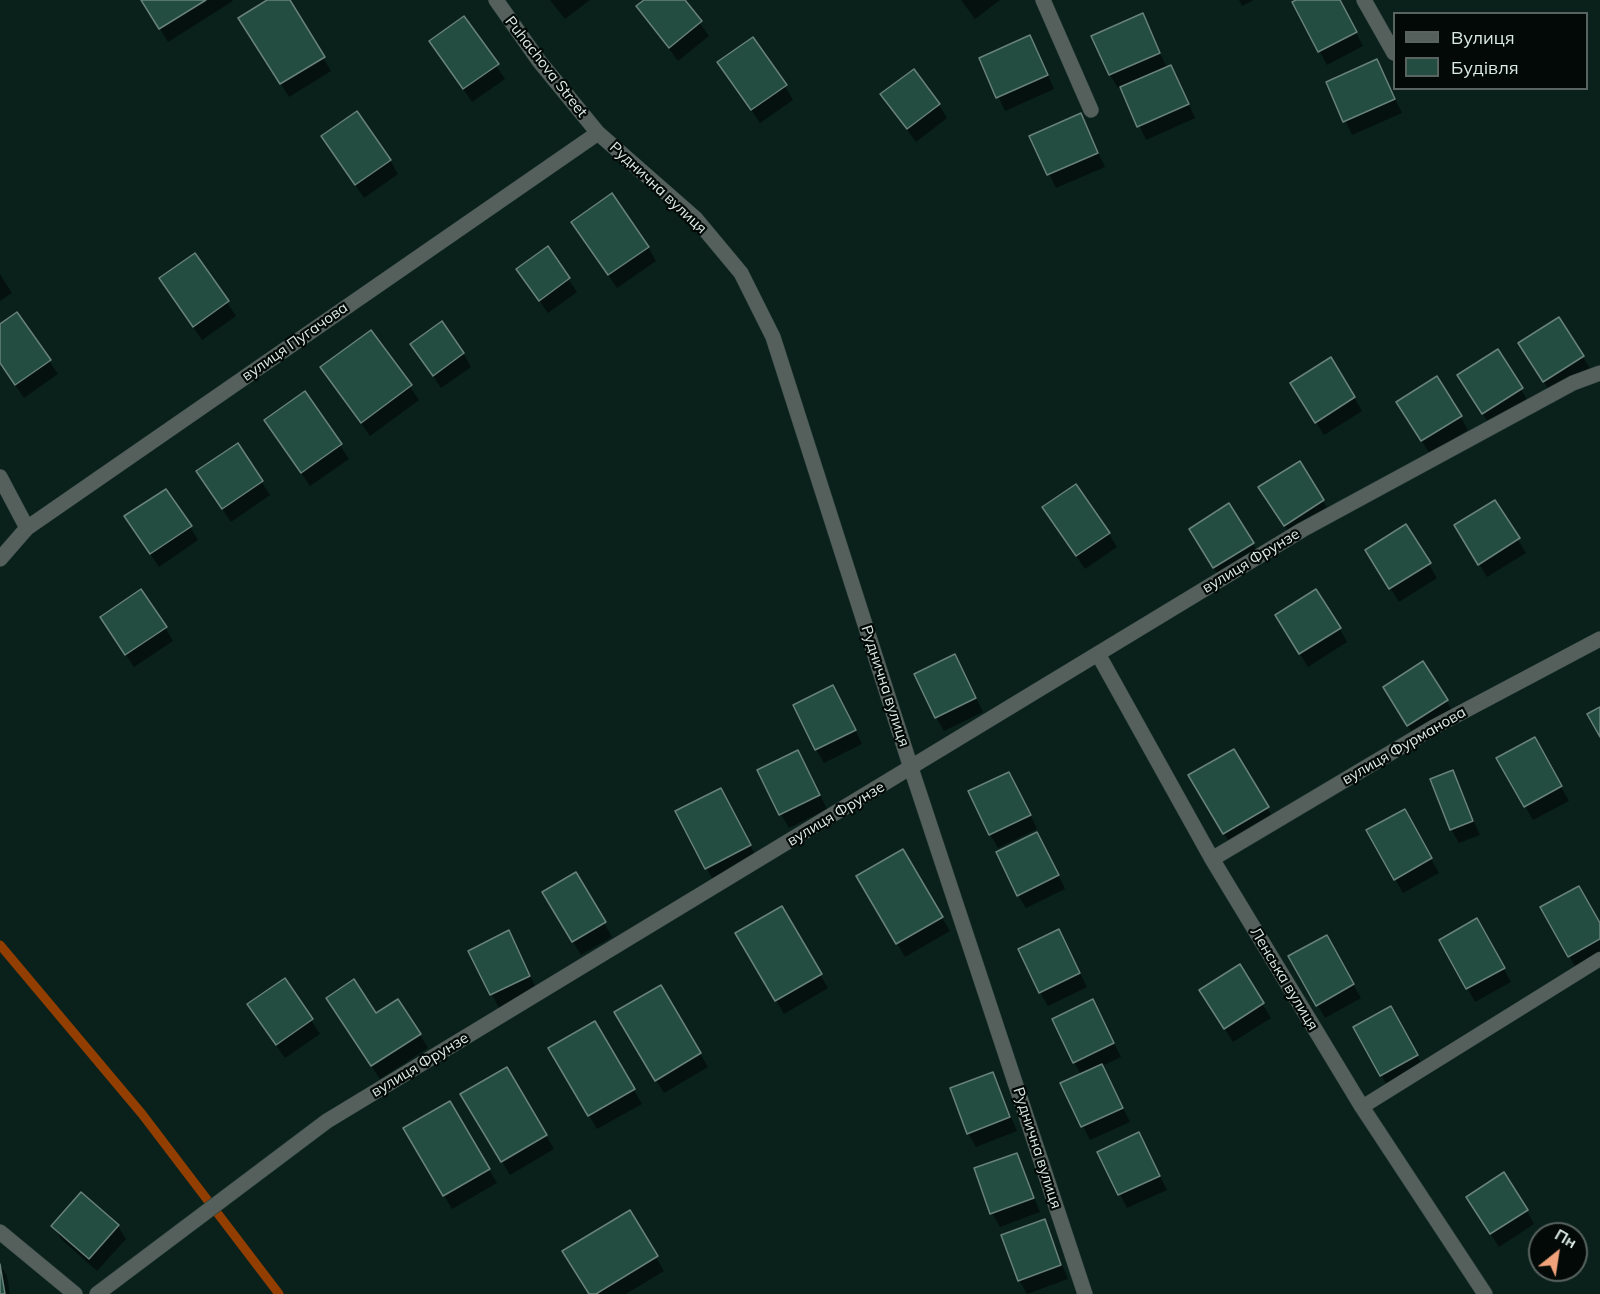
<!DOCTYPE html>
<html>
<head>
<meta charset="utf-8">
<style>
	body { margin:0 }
	#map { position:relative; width:1600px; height:1294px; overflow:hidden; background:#0a211b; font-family:Mulish,sans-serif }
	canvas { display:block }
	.legend { position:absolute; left:1393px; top:12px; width:195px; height:78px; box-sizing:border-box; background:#020906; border:2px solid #59635f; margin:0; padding:8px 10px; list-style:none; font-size:18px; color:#dceae5 }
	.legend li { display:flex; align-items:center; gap:12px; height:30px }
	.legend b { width:30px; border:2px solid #59635f }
	.north { position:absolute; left:1528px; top:1222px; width:60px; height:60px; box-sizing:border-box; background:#020906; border:2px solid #59635f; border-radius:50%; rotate:30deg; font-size:16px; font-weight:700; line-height:24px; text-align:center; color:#dceae5 }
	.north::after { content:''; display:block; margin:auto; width:21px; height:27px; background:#f0a27a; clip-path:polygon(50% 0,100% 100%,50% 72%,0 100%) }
</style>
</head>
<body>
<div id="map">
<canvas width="1600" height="1294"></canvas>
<ul class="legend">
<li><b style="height:8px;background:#55605c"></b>Вулиця</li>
<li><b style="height:16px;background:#234d41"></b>Будівля</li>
</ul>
<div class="north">Пн</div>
</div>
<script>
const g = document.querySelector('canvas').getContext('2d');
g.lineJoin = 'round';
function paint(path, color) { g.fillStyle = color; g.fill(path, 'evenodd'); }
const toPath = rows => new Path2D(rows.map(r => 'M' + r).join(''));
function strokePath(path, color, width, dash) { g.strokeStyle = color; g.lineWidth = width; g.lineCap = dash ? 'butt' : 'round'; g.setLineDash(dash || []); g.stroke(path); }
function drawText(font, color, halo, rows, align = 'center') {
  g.font = font + ' Mulish,sans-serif'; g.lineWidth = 4.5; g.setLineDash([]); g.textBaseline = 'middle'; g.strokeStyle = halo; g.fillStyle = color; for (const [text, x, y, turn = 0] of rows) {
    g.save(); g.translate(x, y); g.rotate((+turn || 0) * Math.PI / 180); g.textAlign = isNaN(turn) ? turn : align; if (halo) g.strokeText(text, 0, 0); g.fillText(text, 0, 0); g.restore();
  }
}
paint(toPath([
	[142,0,232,0,233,1,168,42],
	[269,0,288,0,331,71,289,97,248,32],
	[550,0,590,0,565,19],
	[647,0,683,0,709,36,678,61,638,7],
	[961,0,1000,0,975,19],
	[1239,0,1254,0,1242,6],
	[1299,0,1339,0,1363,46,1327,65,1294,3],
	[1142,15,1167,68,1171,66,1178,80,1195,118,1146,140,1121,87,1118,88,1110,75,1093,36],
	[464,18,505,79,472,102,431,42],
	[1037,51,1054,89,1005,111,981,59],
	[1377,61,1402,113,1352,135,1328,83],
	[719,62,785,86,793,100,760,123],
	[882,95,939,105,947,118,916,142],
	[1080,115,1105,167,1056,188,1031,136],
	[323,137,390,160,398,174,364,198],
	[573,222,648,247,656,261,617,288],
	[548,249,577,292,548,313,518,270],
	[195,255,236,316,202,340,161,279],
	[0,274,12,293,0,301],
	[17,314,58,374,24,398,0,363,0,325],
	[1559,319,1591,370,1552,395,1528,357],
	[371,332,419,400,370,436,322,368],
	[412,344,463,353,471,367,441,388],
	[1498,351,1529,403,1491,427,1467,389],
	[305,393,349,459,310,486,266,421],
	[1300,397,1354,397,1362,411,1324,435],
	[1406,416,1460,416,1468,430,1430,454],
	[237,445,270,495,231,522,206,485],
	[1299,463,1331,514,1293,539,1268,501],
	[1494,502,1526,553,1487,577,1464,539],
	[1044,508,1109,534,1117,547,1085,569],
	[1406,526,1437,578,1399,602,1375,564],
	[190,527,198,540,159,567,134,530],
	[1198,543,1253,544,1261,557,1222,581],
	[165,627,173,641,134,667,110,631],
	[1285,629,1340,629,1347,642,1308,667],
	[1423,663,1455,715,1416,739,1392,701],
	[962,670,983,712,944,731,936,717],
	[841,701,862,744,824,763,816,749],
	[1534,739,1569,801,1533,820,1498,758],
	[1233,751,1275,821,1232,847,1190,776],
	[805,765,827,809,789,828,781,814],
	[1452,772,1480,835,1459,843,1451,829],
	[1017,787,1037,829,998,848,990,834],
	[728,804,758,860,714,882,677,812],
	[1404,811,1439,873,1403,893,1368,831],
	[1045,847,1065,889,1026,908,1018,895],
	[902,851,950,931,905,957,858,877],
	[576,874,612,937,581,955,544,892],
	[781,908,828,988,784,1014,737,933],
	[1543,908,1600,925,1600,957,1577,970],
	[1477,920,1511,982,1475,1002,1441,940],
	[1059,931,1087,987,1048,1006,1040,992],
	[1326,937,1361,998,1325,1018,1290,956],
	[516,946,537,990,499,1008,470,951],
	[1239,966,1271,1018,1233,1042,1209,1004],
	[285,980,320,1034,285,1058,257,1018],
	[661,987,708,1067,664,1093,616,1013],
	[1093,1001,1121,1057,1102,1066,1130,1122,1090,1140,1062,1084,1081,1075,1074,1062],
	[1391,1008,1425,1070,1389,1089,1355,1028],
	[336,1012,376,1015,420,1035,428,1048,380,1079],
	[594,1023,642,1104,597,1129,550,1049],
	[507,1069,554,1149,510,1175,462,1095],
	[993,1074,1017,1131,976,1147,968,1133],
	[449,1103,497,1183,452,1209,405,1129],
	[1146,1148,1167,1190,1127,1208,1099,1153],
	[1016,1154,1040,1212,1000,1227,992,1213],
	[1476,1211,1527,1211,1534,1224,1499,1247],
	[629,1212,664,1271,626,1294,590,1294],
	[1044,1221,1068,1279,1027,1294,1019,1280],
	[53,1226,118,1226,126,1239,97,1271,61,1239],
	[0,1265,7,1276,10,1294,0,1294]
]), '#0007');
strokePath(toPath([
	[0,945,142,1114,279,1294]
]), '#923e01', 9);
const building = toPath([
	[141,0,206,0,159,29,141,0],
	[267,0,290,0,325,57,280,84,238,18,267,0],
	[644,0,685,0,702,21,669,48,636,6,644,0],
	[1296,0,1340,0,1357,32,1318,52,1292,2,1296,0],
	[1143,13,1160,53,1109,75,1091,36,1143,13],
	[464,16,499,64,463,89,429,41,464,16],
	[1030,35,1048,75,996,98,979,58,1030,35],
	[753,37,787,85,751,110,717,62,753,37],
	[1377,59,1395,99,1343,122,1326,82,1377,59],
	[1171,65,1189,104,1137,127,1120,87,1171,65],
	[914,69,940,104,907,129,880,94,914,69],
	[357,111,391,160,355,185,321,136,357,111],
	[1081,113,1098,153,1047,175,1029,136,1081,113],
	[612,193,649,247,608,275,571,222,612,193],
	[548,246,570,278,539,301,516,269,548,246],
	[195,253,229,301,193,327,159,278,195,253],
	[17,312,51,360,15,385,0,363,0,324,17,312],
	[1559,317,1584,356,1543,382,1518,343,1559,317],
	[442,321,464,353,433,376,410,344,442,321],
	[371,330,412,385,361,423,320,367,371,330],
	[1498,349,1523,388,1482,414,1457,375,1498,349],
	[1331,357,1355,397,1315,423,1290,383,1331,357],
	[1437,376,1462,416,1421,441,1396,402,1437,376],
	[305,391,342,444,301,473,264,420,305,391],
	[238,443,263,481,222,509,196,471,238,443],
	[1300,461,1324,500,1284,526,1258,487,1300,461],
	[1076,484,1110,533,1076,556,1042,507,1076,484],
	[166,489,192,526,150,554,124,516,166,489],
	[1495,500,1520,538,1478,565,1454,525,1495,500],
	[1229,503,1254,543,1213,568,1189,529,1229,503],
	[1406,524,1431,563,1389,589,1365,550,1406,524],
	[141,589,167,627,125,655,100,617,141,589],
	[1316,589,1341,628,1299,654,1275,615,1316,589],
	[955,654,976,698,935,718,914,674,955,654],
	[1423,661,1448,700,1407,726,1383,687,1423,661],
	[833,685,856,730,815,750,793,705,833,685],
	[1600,707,1600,737,1587,714,1600,707],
	[1535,737,1562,786,1524,807,1496,758,1535,737],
	[1234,749,1269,807,1223,834,1188,775,1234,749],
	[798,750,820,795,779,815,757,770,798,750],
	[1453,770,1473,821,1450,830,1430,779,1453,770],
	[1009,772,1031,815,989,835,968,791,1009,772],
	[721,788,751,845,705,869,675,811,721,788],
	[1405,809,1432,858,1394,880,1366,830,1405,809],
	[1037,832,1059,875,1017,896,996,852,1037,832],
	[903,849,943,917,896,944,856,876,903,849],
	[576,872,606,922,572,942,542,892,576,872],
	[1579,886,1600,923,1600,939,1568,957,1540,907,1579,886],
	[782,906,822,974,775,1001,735,933,782,906],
	[1477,918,1505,968,1466,989,1439,940,1477,918],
	[1059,929,1080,973,1039,993,1018,949,1059,929],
	[509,930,530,976,490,995,468,951,509,930],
	[1327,935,1354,984,1316,1006,1288,956,1327,935],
	[1240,964,1264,1003,1224,1029,1199,990,1240,964],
	[285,978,313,1019,276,1045,247,1004,285,978],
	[354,979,376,1013,398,999,421,1034,371,1066,326,998,354,979],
	[661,985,701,1053,655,1081,614,1012,661,985],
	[1093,999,1114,1043,1073,1063,1052,1019,1093,999],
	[1391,1006,1418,1055,1380,1076,1353,1027,1391,1006],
	[595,1021,635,1089,588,1116,548,1048,595,1021],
	[1102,1064,1123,1108,1081,1127,1060,1083,1102,1064],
	[507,1067,547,1135,501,1162,460,1094,507,1067],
	[993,1072,1010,1117,967,1134,950,1088,993,1072],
	[450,1101,490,1169,443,1196,403,1128,450,1101],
	[1139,1132,1160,1176,1118,1195,1097,1152,1139,1132],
	[1017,1153,1034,1198,990,1214,974,1168,1017,1153],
	[1504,1172,1528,1210,1490,1234,1466,1197,1504,1172],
	[81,1192,119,1225,89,1259,51,1226,81,1192],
	[630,1210,658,1256,596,1294,589,1294,562,1251,630,1210],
	[1045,1219,1061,1265,1018,1281,1001,1235,1045,1219],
	[0,1264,5,1294,0,1294,0,1264]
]);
paint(building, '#234d41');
strokePath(building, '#698279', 1.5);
const service = toPath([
	[1362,1107,1600,959]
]);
const minor = toPath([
	[496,0,539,61,598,133,696,219,741,273,773,337,911,768,1085,1294],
	[1043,0,1091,110],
	[1364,0,1394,53],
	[0,477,27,528],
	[0,559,27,528,598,133],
	[1098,654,1212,859,1362,1107,1485,1294],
	[1212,859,1434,727,1600,639],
	[0,1232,75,1294],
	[97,1294,327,1121,1302,530,1573,383,1600,373]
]);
strokePath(service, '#273d37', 15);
strokePath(minor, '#273d37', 16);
strokePath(service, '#55605c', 14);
strokePath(minor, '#55605c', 15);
drawText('15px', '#dceae5', '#020906', [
	["Puhachova Street",546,67,52],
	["Руднична вулиця",658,188,43],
	["вулиця Пугачова",295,342,-35],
	["вулиця Фрунзе",1251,561,-31],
	["Руднична вулиця",885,686,72],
	["вулиця Фурманова",1404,746,-30],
	["вулиця Фрунзе",836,814,-31],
	["Ленська вулиця",1284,979,59],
	["вулиця Фрунзе",420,1065,-31],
	["Руднична вулиця",1037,1148,72]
]);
</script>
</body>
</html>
